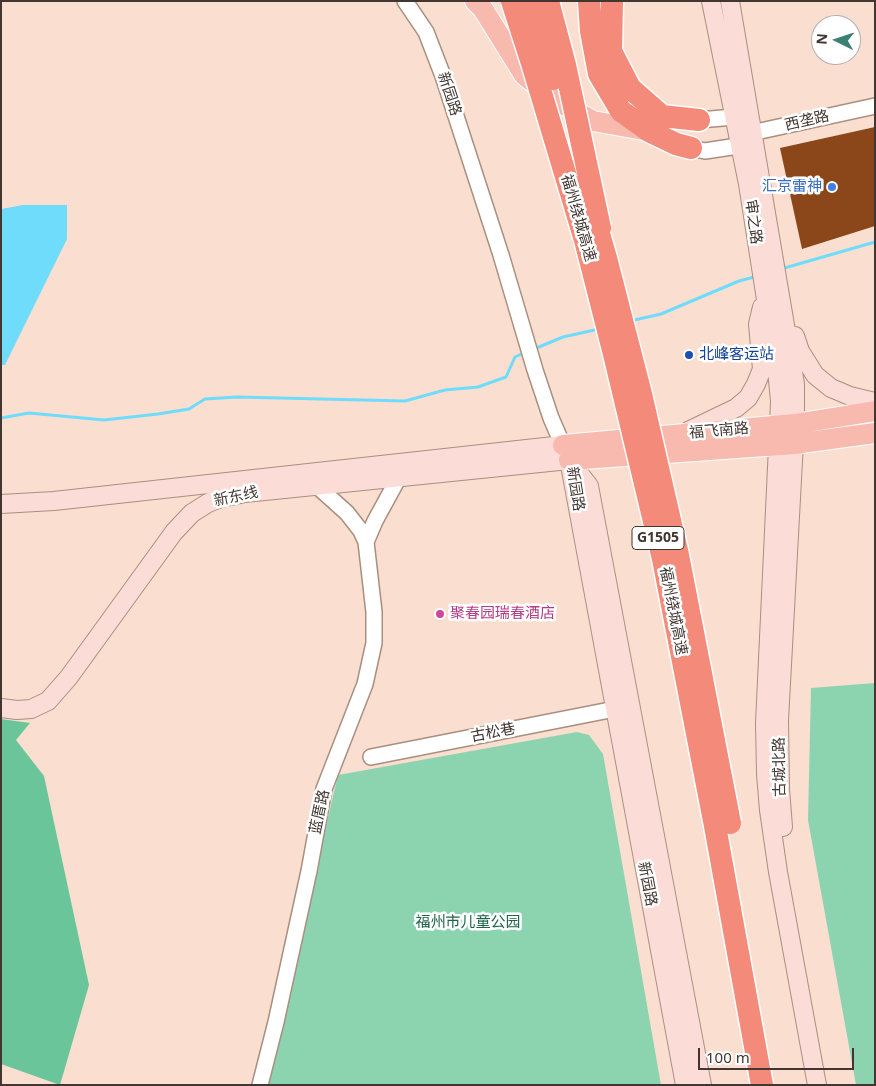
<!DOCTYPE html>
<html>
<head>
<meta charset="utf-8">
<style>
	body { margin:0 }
	#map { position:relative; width:876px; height:1086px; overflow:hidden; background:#fadecf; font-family:"Noto Sans",sans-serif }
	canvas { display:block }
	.frame { position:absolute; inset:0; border:2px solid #413631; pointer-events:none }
	.north { position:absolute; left:811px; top:15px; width:50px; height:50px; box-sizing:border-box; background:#fff; border:1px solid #b3afad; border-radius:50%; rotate:274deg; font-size:14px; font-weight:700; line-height:20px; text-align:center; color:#413631 }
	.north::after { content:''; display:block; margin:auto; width:18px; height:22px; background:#3c8074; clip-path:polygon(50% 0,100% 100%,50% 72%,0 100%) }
	.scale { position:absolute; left:698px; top:1048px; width:156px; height:22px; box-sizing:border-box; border:2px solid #413631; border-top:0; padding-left:6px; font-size:15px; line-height:18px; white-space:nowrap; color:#413631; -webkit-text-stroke:4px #fff; paint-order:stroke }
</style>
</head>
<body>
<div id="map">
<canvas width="876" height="1086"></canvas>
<div class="frame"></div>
<div class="north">N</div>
<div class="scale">100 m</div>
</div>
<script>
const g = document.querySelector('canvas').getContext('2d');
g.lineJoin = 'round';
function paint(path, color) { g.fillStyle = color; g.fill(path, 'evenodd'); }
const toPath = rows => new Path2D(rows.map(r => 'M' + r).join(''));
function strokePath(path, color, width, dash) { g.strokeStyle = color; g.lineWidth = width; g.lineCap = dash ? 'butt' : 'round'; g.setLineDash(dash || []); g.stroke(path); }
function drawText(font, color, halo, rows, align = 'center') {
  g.font = font + ' "Noto Sans","Noto Sans SC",sans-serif'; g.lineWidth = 5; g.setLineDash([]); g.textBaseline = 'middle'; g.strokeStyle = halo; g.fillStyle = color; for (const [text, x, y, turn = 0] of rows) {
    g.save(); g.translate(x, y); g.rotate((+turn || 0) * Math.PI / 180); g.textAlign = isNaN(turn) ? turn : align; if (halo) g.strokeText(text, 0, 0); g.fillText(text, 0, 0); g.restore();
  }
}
paint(toPath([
	[875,683,875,1085,856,1085,808,820,811,688],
	[577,732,589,735,603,754,661,1085,265,1085,338,775]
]), '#8cd4b0');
paint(toPath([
	[1,719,30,723,16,740,44,776,89,985,60,1085,1,1064]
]), '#6ac59a');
paint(toPath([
	[23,205,67,205,67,239,5,365,1,365,1,209]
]), '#70dcfc');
strokePath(toPath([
	[781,269,875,242],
	[630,321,661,314,739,281,758,276],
	[534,349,563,337,599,329],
	[1,418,29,413,104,420,158,414,189,409,205,399,237,397,405,401,445,390,478,387,506,377,515,357,526,352]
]), '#70dcfc', 3);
paint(toPath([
	[875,127,875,226,802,249,780,148]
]), '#8b4619');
const tertiary = toPath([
	[405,1,426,32,443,76,501,255,535,370,551,418,567,455],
	[699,120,746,116],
	[742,135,875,106],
	[691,148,705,151,751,144],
	[366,542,375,521,399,477],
	[371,757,615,709],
	[260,1085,276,1022,309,871,324,789,365,684,374,643,374,612,366,542,361,531,347,513,317,486]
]);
const secondary = toPath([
	[711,1,748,184,777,370,780,401,779,425,765,723,766,774,769,810,778,872,817,1085],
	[730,1,795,384,795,424,779,720,780,789,783,827],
	[795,336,800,351,815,375,831,388,850,396,875,402],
	[688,431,736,408,748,398,756,384,762,369,758,324,762,307],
	[569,460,589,486,702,1085],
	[570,465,685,1085],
	[1,504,54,501,563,445],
	[1,708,17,710,31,709,48,701,69,677,174,532,192,513,208,503,221,498,245,493,569,460]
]);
const primary = toPath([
	[475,1,483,9,524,75,552,98,593,121,649,131],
	[563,445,795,424,875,411],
	[569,460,794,444,875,433]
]);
const motorway = toPath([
	[589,1,591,31,599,74,621,111,649,131,676,144,691,148],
	[612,1,611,51,630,88,662,116,699,120]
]);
strokePath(tertiary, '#a98f81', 18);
strokePath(secondary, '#a98f81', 20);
strokePath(primary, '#fff', 22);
strokePath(motorway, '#fff', 25);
strokePath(tertiary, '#fff', 15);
strokePath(secondary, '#fbdcd7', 18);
strokePath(primary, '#f8b9af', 20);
strokePath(motorway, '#f38a7a', 22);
const motorwayBridge = toPath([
	[512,1,532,63,585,240,614,354,663,559,715,826,762,1085],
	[530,1,553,79],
	[548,1,565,65,600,228],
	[593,213,606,258,641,394,678,555,730,823]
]);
strokePath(motorwayBridge, '#fff', 25, []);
strokePath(motorwayBridge, '#f38a7a', 22);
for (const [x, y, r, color] of [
	[832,187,5,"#3f7fe0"],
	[689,355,5,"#1a4fb4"],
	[440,614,5,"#d1479c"]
]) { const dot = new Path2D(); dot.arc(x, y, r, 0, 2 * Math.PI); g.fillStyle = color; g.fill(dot); strokePath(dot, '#fff', 2); }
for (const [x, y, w] of [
	[658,538,52]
]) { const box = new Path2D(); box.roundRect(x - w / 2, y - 11.5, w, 23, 4); g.fillStyle = '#fff'; g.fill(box); strokePath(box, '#413631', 1); }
drawText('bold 14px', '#413631', null, [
	["G1505",658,538]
]);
drawText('15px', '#413631', '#fff', [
	["新园路",449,94,72],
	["西垄路",807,121,-13],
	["福州绕城高速",578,218,74],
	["审之路",753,222,82],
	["福飞南路",719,431,-5],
	["新园路",575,489,81],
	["新东线",236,497,-12],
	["福州绕城高速",673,611,79],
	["古松巷",493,733,-11],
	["古城北路",780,767,-91],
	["蓝厝路",320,812,-78],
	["新园路",647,884,79]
]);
drawText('15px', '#366cbe', '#fff', [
	["汇京雷神",822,187]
], 'right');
drawText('15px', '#164399', '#fff', [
	["北峰客运站",699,355]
], 'left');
drawText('15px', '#b23c85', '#fff', [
	["聚春园瑞春酒店",450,614]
], 'left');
drawText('15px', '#206447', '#fff', [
	["福州市儿童公园",468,923]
]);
</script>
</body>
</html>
